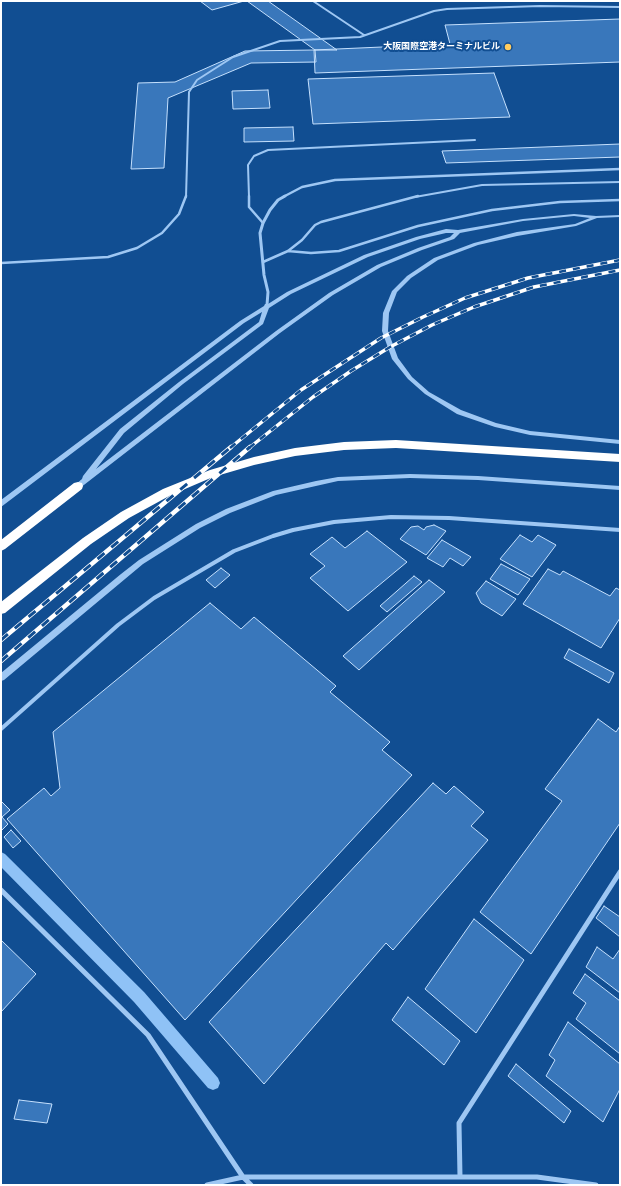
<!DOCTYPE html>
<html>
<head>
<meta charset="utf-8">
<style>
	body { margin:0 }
	#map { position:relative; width:621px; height:1186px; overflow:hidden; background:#114e92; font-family:"Titillium Web",sans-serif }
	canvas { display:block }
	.frame { position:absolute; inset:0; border:2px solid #fff; pointer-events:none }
</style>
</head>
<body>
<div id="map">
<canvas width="621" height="1186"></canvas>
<div class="frame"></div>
</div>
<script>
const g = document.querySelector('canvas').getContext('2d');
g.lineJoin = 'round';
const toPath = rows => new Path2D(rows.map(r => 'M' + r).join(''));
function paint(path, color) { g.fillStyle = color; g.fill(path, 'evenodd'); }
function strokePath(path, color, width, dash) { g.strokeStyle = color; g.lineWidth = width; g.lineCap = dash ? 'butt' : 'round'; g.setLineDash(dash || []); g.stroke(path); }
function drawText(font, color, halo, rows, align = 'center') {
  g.font = font + ' "Titillium Web","Noto Sans JP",sans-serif'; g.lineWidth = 4; g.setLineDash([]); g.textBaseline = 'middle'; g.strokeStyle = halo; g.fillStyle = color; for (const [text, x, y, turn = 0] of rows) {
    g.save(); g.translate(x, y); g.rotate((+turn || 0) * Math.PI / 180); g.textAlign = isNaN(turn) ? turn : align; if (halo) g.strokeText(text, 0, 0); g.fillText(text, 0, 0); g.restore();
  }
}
paint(toPath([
	[1,852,5,854,144,992,218,1078,220,1083,218,1088,213,1090,208,1088,134,1002,1,867,1,852]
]), '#8fc2f6');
const building = toPath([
	[200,1,244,1,212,10,200,1],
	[247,1,268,1,337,50,315,50,247,1],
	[620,19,620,62,315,73,314,50,450,44,445,25,620,19],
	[315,50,316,62,251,63,168,98,164,168,131,169,138,83,175,82,245,51,315,50],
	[494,73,510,117,313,124,308,79,494,73],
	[268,90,270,108,233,109,232,91,268,90],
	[293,127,294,141,244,142,244,128,293,127],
	[620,144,620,157,446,163,442,151,620,144],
	[434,525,446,531,426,555,400,539,411,527,418,526,424,530,426,527,434,525],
	[367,531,407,562,348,611,310,578,325,566,310,554,332,537,345,548,367,531],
	[520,535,532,542,538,535,556,545,532,577,500,559,520,535],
	[442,540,471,557,463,566,450,558,443,567,427,558,442,540],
	[501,564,530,579,518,595,490,579,501,564],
	[221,568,230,575,215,588,206,580,221,568],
	[548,569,560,575,563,571,610,596,616,588,620,590,620,618,601,648,523,604,548,569],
	[414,576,422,582,387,612,380,606,414,576],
	[429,580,445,592,359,670,343,656,429,580],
	[486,581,516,599,502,616,481,603,476,593,486,581],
	[210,603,241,629,254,617,336,686,330,692,390,742,382,750,412,775,185,1020,7,819,44,788,51,796,60,788,53,732,210,603],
	[569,649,614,673,609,683,564,658,569,649],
	[598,719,616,732,620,726,620,823,531,954,480,912,562,801,545,789,598,719],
	[433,783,446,794,454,786,484,812,471,826,488,840,393,950,386,943,264,1084,209,1022,433,783],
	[1,801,10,810,2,817,8,824,1,831,1,801],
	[11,830,21,841,13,848,4,837,11,830],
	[604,906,620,917,620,937,596,918,604,906],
	[474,919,524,960,476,1033,425,989,474,919],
	[1,940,36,974,1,1012,1,940],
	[597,947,613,959,620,949,620,993,586,967,597,947],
	[585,974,620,1001,620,1054,576,1019,586,1003,573,993,585,974],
	[408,997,460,1041,444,1065,392,1020,408,997],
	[568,1022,620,1064,620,1089,603,1122,546,1076,555,1060,549,1055,568,1022],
	[516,1064,571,1111,564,1123,508,1076,516,1064],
	[19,1100,52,1104,47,1123,14,1119,19,1100]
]);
paint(building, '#3977bb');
strokePath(building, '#c5e0fd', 1);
strokePath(toPath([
	[313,1,364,35],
	[186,197,189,92,197,80,233,57,280,41,360,37,434,11,447,9,540,6,620,7],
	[249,197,248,165,254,156,268,150,475,140],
	[415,197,482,185,620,182]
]), '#9ec7f3', 2);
strokePath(toPath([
	[249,196,249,207,263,223],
	[288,251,311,253,339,251,418,226,492,210,560,202,620,200],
	[263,262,288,251,302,240,315,225,321,222,418,196],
	[1,263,108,257,137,248,162,233,179,214,186,196]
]), '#9ec7f3', 2.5);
strokePath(toPath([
	[283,197,302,187,335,180,620,169]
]), '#9ec7f3', 2.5);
strokePath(toPath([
	[267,305,268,292,264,275,260,233,263,223,270,210,278,200,285,196]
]), '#9ec7f3', 3);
strokePath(toPath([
	[1,729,118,625,154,598,234,551,273,536,293,530,334,522,391,517,449,518,620,530]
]), '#9ec7f3', 4);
strokePath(toPath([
	[1,890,148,1035,243,1177,251,1185],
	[460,1177,459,1123,620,872],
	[207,1185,243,1177,537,1177,596,1185]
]), '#9ec7f3', 5);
paint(toPath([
	[574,214,596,216,620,215,620,217,597,218,576,226,517,236,478,245,438,260,411,278,397,292,389,313,388,331,398,358,412,377,429,392,461,410,496,423,530,431,620,440,620,444,530,435,495,427,457,414,425,394,408,379,392,359,382,331,383,313,392,291,407,276,434,258,474,243,517,232,575,224,590,218,574,216,523,221,460,233,454,239,422,250,381,267,333,295,280,333,80,488,76,488,75,486,76,484,82,479,83,476,120,429,179,382,259,322,262,312,244,323,1,507,1,500,240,321,264,306,265,304,268,304,287,292,364,255,416,237,446,229,458,230,523,219,574,214],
	[446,233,454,233,450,237,418,248,377,265,329,293,276,331,96,469,124,433,183,384,263,324,269,308,291,294,368,257,420,239,446,233],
	[410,474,478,476,620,486,620,490,478,480,410,478,338,481,276,495,230,513,200,528,143,564,4,680,1,681,1,673,121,574,139,560,196,524,226,509,273,491,316,481,338,477,410,474]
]), '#9ec7f3');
paint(toPath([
	[396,440,620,454,620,462,396,448,344,450,295,456,254,465,213,477,171,495,129,518,91,544,5,613,1,614,1,602,83,538,121,512,163,489,210,470,254,457,295,448,344,442,396,440],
	[78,482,82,483,83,486,82,489,5,549,1,551,1,540,74,483,78,482]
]), '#fff');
const railFar1 = toPath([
	[230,448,301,390,381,338,423,317,465,298,528,278,620,260],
	[249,448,313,397,351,371,390,347,432,325,474,307,534,287,620,270]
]);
const rail = toPath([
	[1,640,231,447],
	[1,661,250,447]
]);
strokePath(railFar1, '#fff', 3.5);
strokePath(rail, '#fff', 4.5);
strokePath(railFar1, '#114e92', 2.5, [7]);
strokePath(rail, '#114e92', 3, [9]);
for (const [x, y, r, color] of [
	[508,47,4,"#ffcc5f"]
]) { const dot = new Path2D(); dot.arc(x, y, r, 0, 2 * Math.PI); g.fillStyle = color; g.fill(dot); strokePath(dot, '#114e92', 1.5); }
drawText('bold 9px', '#fff', '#114e92', [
	["大阪国際空港ターミナルビル",500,47]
], 'right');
</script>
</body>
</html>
